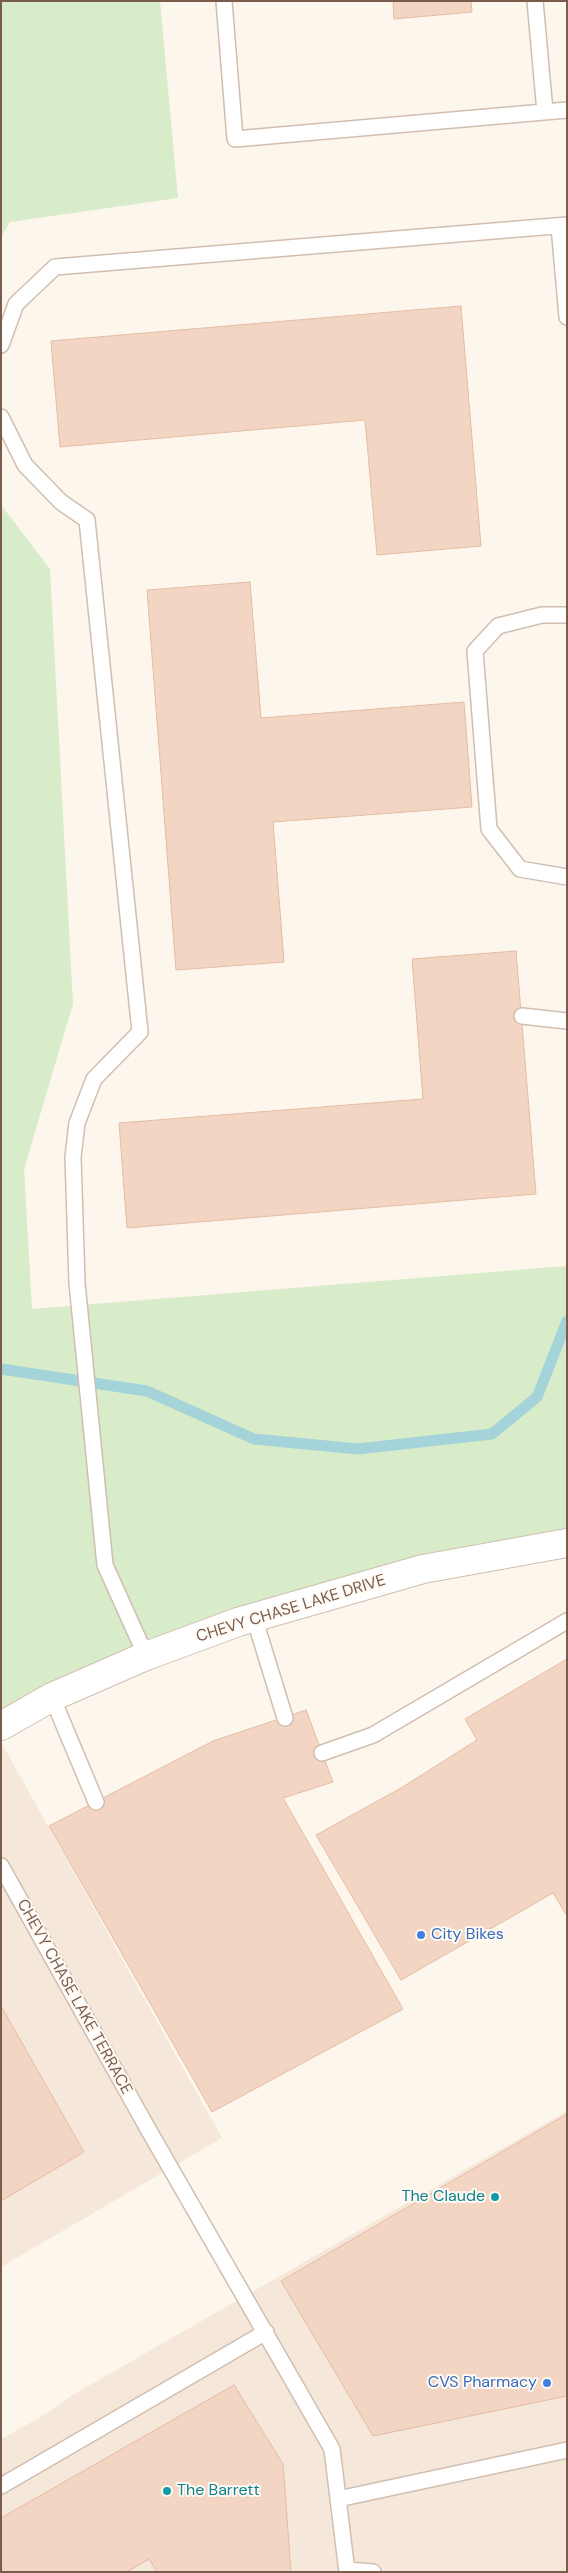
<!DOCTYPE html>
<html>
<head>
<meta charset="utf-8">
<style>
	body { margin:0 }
	#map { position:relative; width:568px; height:2573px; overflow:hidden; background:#fdf6ec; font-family:"DM Sans",sans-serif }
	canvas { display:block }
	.frame { position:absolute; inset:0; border:2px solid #7a5c4d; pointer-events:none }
</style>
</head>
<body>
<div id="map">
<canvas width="568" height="2573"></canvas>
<div class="frame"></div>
</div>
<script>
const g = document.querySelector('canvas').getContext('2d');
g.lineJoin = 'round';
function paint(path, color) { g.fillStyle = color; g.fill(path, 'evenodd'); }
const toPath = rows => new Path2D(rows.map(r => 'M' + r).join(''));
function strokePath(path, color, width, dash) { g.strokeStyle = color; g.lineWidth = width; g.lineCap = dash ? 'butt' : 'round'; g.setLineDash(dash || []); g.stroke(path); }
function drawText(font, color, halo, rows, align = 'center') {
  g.font = font + ' "DM Sans",sans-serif'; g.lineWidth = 4; g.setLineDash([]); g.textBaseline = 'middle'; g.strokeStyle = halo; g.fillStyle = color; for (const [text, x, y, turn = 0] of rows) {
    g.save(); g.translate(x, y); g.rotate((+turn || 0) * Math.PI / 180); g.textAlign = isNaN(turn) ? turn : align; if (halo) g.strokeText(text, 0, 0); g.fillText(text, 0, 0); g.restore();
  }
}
paint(toPath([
	[1,1742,222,2138,1,2267],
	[567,2111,567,2572,1,2572,1,2439,41,2417,71,2396]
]), '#f5e8da');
paint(toPath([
	[1,1,160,1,178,198,10,222,1,237],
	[1,505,50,569,73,1004,24,1169,32,1309,567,1266,567,1543,238,1622,1,1726]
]), '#d8ecc9');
strokePath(toPath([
	[1,1369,147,1391,254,1439,358,1449,492,1434,537,1397,567,1321]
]), '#a5d3da', 11);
const building = toPath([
	[393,1,471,1,472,12,394,19,393,1],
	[461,306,481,546,377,555,365,420,60,447,51,341,461,306],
	[250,582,261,718,464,702,472,807,273,822,284,962,176,970,147,590,250,582],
	[516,951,536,1194,127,1228,119,1123,423,1099,412,959,516,951],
	[567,1659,567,1916,553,1893,401,1980,316,1835,401,1788,477,1740,465,1719,567,1659],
	[306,1710,333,1782,283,1798,403,2009,212,2112,49,1826,213,1741,306,1710],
	[1,2006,84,2152,1,2201,1,2006],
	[567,2114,567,2396,373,2436,281,2281,567,2114],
	[234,2385,283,2464,291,2572,157,2572,149,2559,127,2572,1,2572,1,2518,234,2385]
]);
paint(building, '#f3d5c3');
strokePath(building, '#e6bba3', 1);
const service = toPath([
	[224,1,235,139,567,110],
	[535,1,545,112],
	[559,226,567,317],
	[1,345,16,304,55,267,567,225],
	[1,417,25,465,61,502,87,520,140,1032,94,1079,77,1123,73,1157,77,1283,105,1565,146,1656],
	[567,615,542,615,498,626,475,651,489,829,520,869,567,877],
	[522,1016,567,1021],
	[254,1617,285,1718],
	[52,1697,96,1802],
	[322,1753,373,1735,567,1621],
	[1,1866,148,2129,332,2449,347,2572],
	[1,2486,266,2332],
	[338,2499,567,2450],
	[347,2570,373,2572]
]);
const minor = toPath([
	[1,1726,52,1697,146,1656,238,1622,423,1569,567,1543]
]);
strokePath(service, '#d1beb0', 18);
strokePath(minor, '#d1beb0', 30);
strokePath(service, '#fff', 15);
strokePath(minor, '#fff', 28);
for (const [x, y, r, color] of [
	[421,1935,5,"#3f7fe0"],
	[495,2197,5,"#0f9aa8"],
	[547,2383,5,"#3f7fe0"],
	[167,2491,5,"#0f9aa8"]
]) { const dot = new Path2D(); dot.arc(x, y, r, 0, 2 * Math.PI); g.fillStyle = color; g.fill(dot); strokePath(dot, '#fffaf3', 2); }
drawText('16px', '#7a5c4d', '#fffaf3', [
	["CHEVY CHASE LAKE DRIVE",291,1609,-17],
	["CHEVY CHASE LAKE TERRACE",74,1997,61]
]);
drawText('16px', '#366cbe', '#fffaf3', [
	["City Bikes",431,1935],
	["CVS Pharmacy",537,2383,"right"]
], 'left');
drawText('16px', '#0d838f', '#fffaf3', [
	["The Claude",485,2197],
	["The Barrett",177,2491,"left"]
], 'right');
</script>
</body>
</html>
